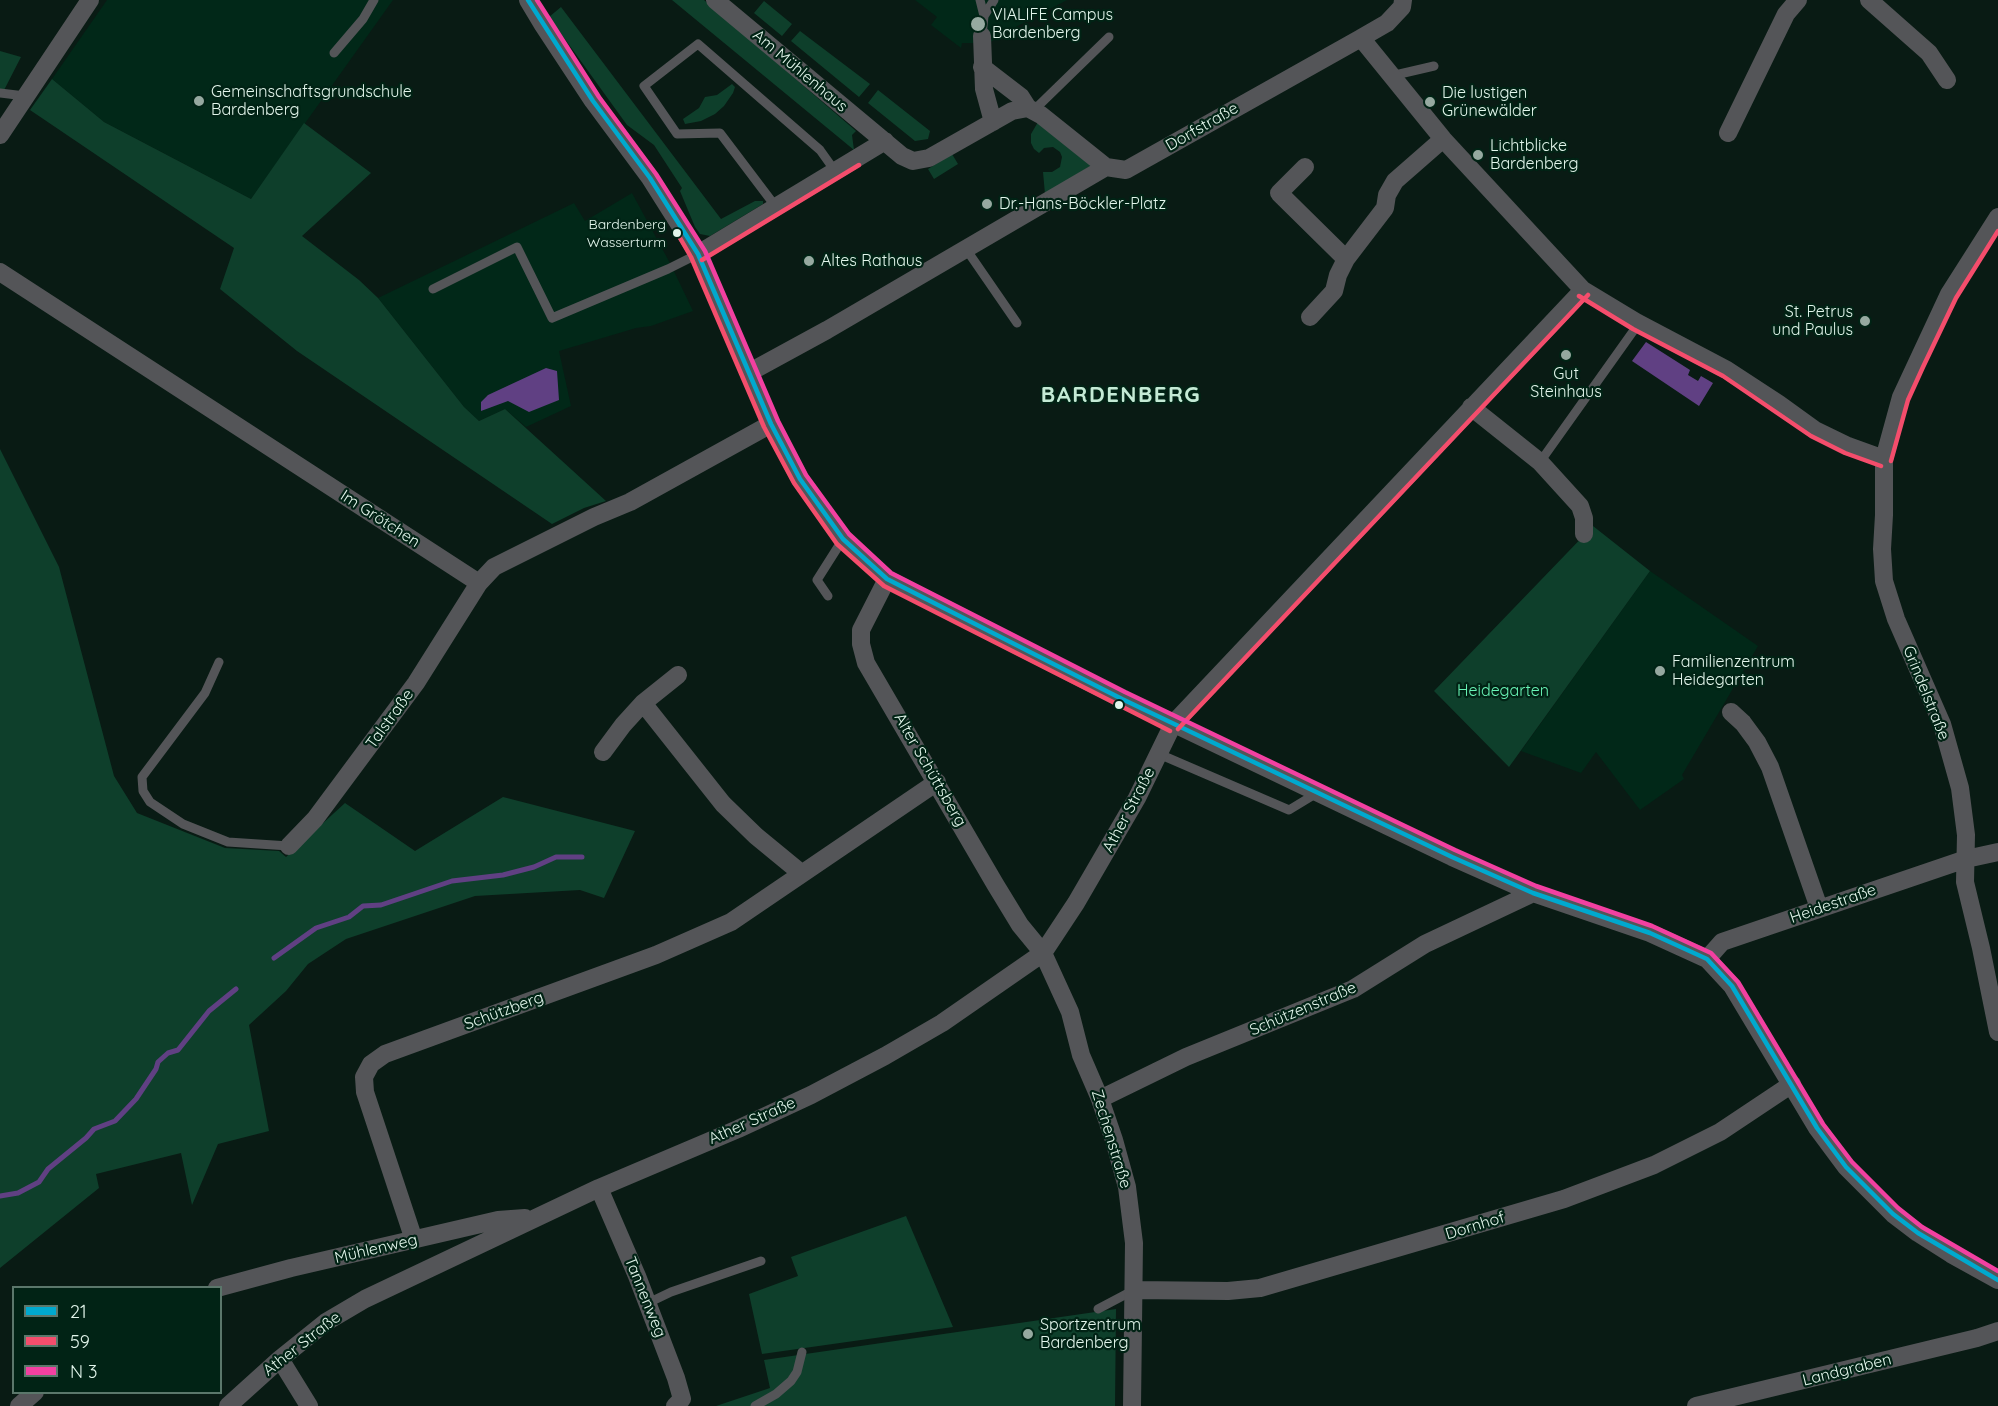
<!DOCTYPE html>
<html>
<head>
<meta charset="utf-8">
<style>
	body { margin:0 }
	#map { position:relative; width:1998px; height:1406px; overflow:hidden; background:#091b14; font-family:Quicksand,sans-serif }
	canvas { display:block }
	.legend { position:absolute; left:12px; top:1286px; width:210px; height:108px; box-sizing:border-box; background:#012315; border:2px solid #5b776b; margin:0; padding:8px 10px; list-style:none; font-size:18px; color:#e2f5eb }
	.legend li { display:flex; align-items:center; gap:12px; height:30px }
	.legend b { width:30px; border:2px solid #5b776b }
</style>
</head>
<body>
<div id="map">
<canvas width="1998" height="1406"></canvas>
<ul class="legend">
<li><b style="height:8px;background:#00a9ce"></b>21</li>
<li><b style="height:8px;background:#f44d6c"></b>59</li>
<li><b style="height:8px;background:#f240a1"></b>N 3</li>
</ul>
</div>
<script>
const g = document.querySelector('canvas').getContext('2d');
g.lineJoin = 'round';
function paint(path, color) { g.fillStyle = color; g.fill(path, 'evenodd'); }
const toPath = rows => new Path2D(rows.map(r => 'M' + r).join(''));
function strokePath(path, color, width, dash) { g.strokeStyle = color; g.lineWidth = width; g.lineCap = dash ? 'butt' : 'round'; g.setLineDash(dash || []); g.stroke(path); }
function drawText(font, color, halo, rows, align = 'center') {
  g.font = font + ' Quicksand,sans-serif'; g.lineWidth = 4.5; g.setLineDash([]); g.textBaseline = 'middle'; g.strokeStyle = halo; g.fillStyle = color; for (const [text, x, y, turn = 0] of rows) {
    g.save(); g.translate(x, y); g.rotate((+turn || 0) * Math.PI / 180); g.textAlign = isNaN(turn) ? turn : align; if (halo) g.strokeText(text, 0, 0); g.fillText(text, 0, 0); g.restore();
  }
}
paint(toPath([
	[107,0,393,0,251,199,104,122,52,79],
	[915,0,1067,0,1014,28,989,43,962,43,961,48,931,25,937,17],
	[632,193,671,265,693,311,651,326,636,328,559,351,571,406,526,427,505,409,479,421,464,407,378,298,574,203,585,221],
	[1650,571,1758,646,1682,775,1684,779,1640,810,1596,752,1581,773,1521,751]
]), '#012818');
paint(toPath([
	[672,0,704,0,856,131,852,135,854,150],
	[764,1,792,24,782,36,754,13],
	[561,7,721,219,755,201,763,201,763,204,710,236,700,234,695,227,680,191,682,188,654,145,627,125,549,17],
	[800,31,870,84,859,97,791,41],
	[0,51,21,57,0,98],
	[52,79,104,122,251,199,304,123,371,173,302,236,359,280,378,298,464,407,479,421,505,409,606,501,584,508,552,524,297,351,220,289,234,248,30,110],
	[732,84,735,87,733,93,724,106,715,114,701,121,685,124,683,119,699,108,705,97,717,95],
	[878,90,930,131,928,139,915,141,868,103],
	[1038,122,1092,165,1045,194,1043,172,1052,172,1060,167,1062,157,1060,152,1053,147,1044,148,1039,153,1034,149,1031,143,1031,134],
	[952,154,958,164,934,179,928,169],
	[0,449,59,567,114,776,137,813,225,848,279,851,286,857,345,803,415,851,503,797,635,831,604,898,580,890,475,896,346,939,308,964,286,991,249,1025,269,1131,218,1144,192,1205,181,1153,96,1174,99,1188,0,1268],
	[1593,526,1650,571,1509,767,1434,691],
	[906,1216,953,1327,762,1354,749,1294,798,1276,791,1257],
	[1116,1309,1115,1406,716,1406,770,1388,764,1360]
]), '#0e3f2b');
paint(toPath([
	[1646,342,1690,370,1688,375,1698,381,1701,376,1713,383,1699,406,1632,361],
	[546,368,557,371,559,400,529,412,508,401,481,411,481,402,488,395]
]), '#604083');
strokePath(toPath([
	[274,958,316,928,349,917,363,906,381,905,452,881,503,875,534,867,556,857,582,857],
	[0,1196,18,1193,39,1182,48,1169,86,1138,94,1129,115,1121,136,1099,156,1069,158,1062,168,1053,178,1050,209,1011,236,989]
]), '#604083', 5);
strokePath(toPath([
	[980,0,984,16],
	[982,36,984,16,994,0],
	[334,53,363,19,374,0],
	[1391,76,1434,66],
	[0,93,25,96],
	[1033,111,1109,37],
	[776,207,720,133,677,134,644,86,698,44,820,150,835,171],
	[966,249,1017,323],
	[433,289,517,247,552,318,668,269,698,254],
	[1540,462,1639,323],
	[828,596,817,580,843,539],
	[219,662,205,693,142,777,143,791,150,802,183,824,228,842,289,846],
	[1159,754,1289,810,1317,793],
	[648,1303,671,1292,761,1261],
	[1098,1309,1134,1290],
	[755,1406,776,1394,791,1381,797,1372,802,1352]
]), '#545558', 9);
strokePath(toPath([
	[528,0,543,25,593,101,650,178,698,254,771,424,800,479,843,539,887,579,1122,699,1452,857,1533,893,1650,933,1707,959,1732,986,1817,1128,1846,1167,1893,1214,1918,1233,1951,1254,1998,1280],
	[715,0,902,156,913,161,929,158,1012,111,1028,108,1041,115,1106,167],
	[1869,0,1929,53,1947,80],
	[982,36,984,89,993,122],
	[1361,38,1387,23,1402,7,1403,0],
	[982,67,1021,97,1028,108],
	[1728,133,1786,14,1798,0],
	[0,135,90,0],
	[1305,167,1279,193,1346,259],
	[1998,217,1949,294,1901,397,1884,459,1884,515,1882,549,1884,581,1896,619,1942,724,1960,788,1966,835,1965,882,1981,948,1998,1032],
	[698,254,885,141],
	[0,272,479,583],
	[1310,317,1334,291,1338,275,1346,259,1385,208,1387,195,1395,181,1443,139],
	[750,372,827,330,1106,167,1126,170,1361,38,1443,139,1583,290,1636,322,1727,370,1779,404,1815,430,1848,446,1884,459],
	[1471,407,1540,462,1580,506,1584,518,1584,534],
	[887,579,861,630,861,644,866,663,995,884,1020,925,1043,953,1070,1012,1081,1055,1100,1099,1114,1140,1127,1187,1134,1243,1132,1406],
	[643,703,723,804,756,836,801,873],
	[1731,712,1743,723,1757,742,1770,767,1819,908],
	[603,752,623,725,643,703,678,675],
	[289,846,315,819,416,683,479,583,494,567,594,517,630,502,771,424],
	[1707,959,1722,942,1966,859,1998,852],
	[1100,1099,1186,1057,1353,989,1425,944,1533,893],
	[599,1188,637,1276,676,1378,682,1399,675,1406],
	[414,1240,365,1092,364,1077,371,1064,385,1054,656,955,731,922,937,782],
	[217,1288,291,1268,498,1220,525,1218],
	[1134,1290,1228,1291,1260,1288,1564,1199,1654,1165,1720,1132,1792,1084],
	[280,1359,309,1406],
	[19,1406,35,1392],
	[228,1406,280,1359,326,1322,365,1299,599,1188,738,1129,811,1095,885,1056,942,1023,1043,953,1076,903,1137,798,1173,724,1583,290],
	[1696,1406,1977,1338,1998,1331]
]), '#545558', 18);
strokePath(toPath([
	[528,0,593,101,650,178,698,254,771,424,800,479,843,539,887,579,1122,699,1452,857,1533,893,1650,933,1707,959,1732,986,1817,1128,1846,1167,1893,1214,1918,1233,1998,1280]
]), '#00a9ce', 4.5);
strokePath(toPath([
	[676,231,691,257,764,427,794,483,837,544,884,586,1170,731],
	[702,260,859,165],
	[1579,296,1633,329,1723,376,1811,436,1845,453,1881,466],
	[1891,461,1908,400,1923,367,1956,298,1998,231],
	[1178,729,1588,295]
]), '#f44d6c', 4.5);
strokePath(toPath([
	[537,0,599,97,656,174,705,251,778,421,806,475,849,534,891,573,1125,692,1455,850,1536,886,1652,926,1711,953,1738,982,1823,1124,1852,1162,1898,1208,1922,1227,1998,1271]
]), '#f240a1', 4.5);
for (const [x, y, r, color] of [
	[978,24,8,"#96a9a0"],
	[199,101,6,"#96a9a0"],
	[1430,102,6,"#96a9a0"],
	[1478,155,6,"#96a9a0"],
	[987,204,6,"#96a9a0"],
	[677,233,5,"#e2f5eb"],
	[809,261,6,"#96a9a0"],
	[1865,321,6,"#96a9a0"],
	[1566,355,6,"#96a9a0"],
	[1660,671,6,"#96a9a0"],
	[1119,705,5,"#e2f5eb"],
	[1028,1334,6,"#96a9a0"]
]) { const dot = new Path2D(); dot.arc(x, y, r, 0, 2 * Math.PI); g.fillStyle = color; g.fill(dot); strokePath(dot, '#012315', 2); }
drawText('14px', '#e2f5eb', '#012315', [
	["Bardenberg",666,225],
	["Wasserturm",666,243]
], 'right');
drawText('16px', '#e2f5eb', '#012315', [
	["VIALIFE Campus",992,15],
	["Bardenberg",992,33],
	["Gemeinschaftsgrundschule",211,92],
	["Bardenberg",211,110],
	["Die lustigen",1442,93],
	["Grünewälder",1442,111],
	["Lichtblicke",1490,146],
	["Bardenberg",1490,164],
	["Dr.-Hans-Böckler-Platz",999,204],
	["Altes Rathaus",821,261],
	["St. Petrus",1853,312,"right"],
	["und Paulus",1853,330,"right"],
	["Gut",1566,374,"center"],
	["Steinhaus",1566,392,"center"],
	["Familienzentrum",1672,662],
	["Heidegarten",1672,680],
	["Sportzentrum",1040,1325],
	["Bardenberg",1040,1343]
], 'left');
drawText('16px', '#e2f5eb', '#012315', [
	["Am Mühlenhaus",800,71,40],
	["Dorfstraße",1202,127,-30],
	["Im Grötchen",380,519,33],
	["Grindelstraße",1926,693,68],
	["Talstraße",390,719,-54],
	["Alter Schüttsberg",930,770,60],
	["Ather Straße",1129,810,-62],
	["Heidestraße",1833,904,-19],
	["Schützenstraße",1303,1009,-23],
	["Schützberg",504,1011,-20],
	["Ather Straße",752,1121,-24],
	["Zechenstraße",1111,1139,73],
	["Dornhof",1475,1226,-17],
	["Mühlenweg",376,1249,-13],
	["Tannenweg",645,1297,68],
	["Ather Straße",302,1344,-38],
	["Landgraben",1847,1370,-14]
]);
drawText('16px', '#69f4b6', '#012315', [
	["Heidegarten",1503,691]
]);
g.letterSpacing = '1.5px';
drawText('bold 22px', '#c4ead5', '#012315', [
	["BARDENBERG",1121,395]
]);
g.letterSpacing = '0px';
</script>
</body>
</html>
